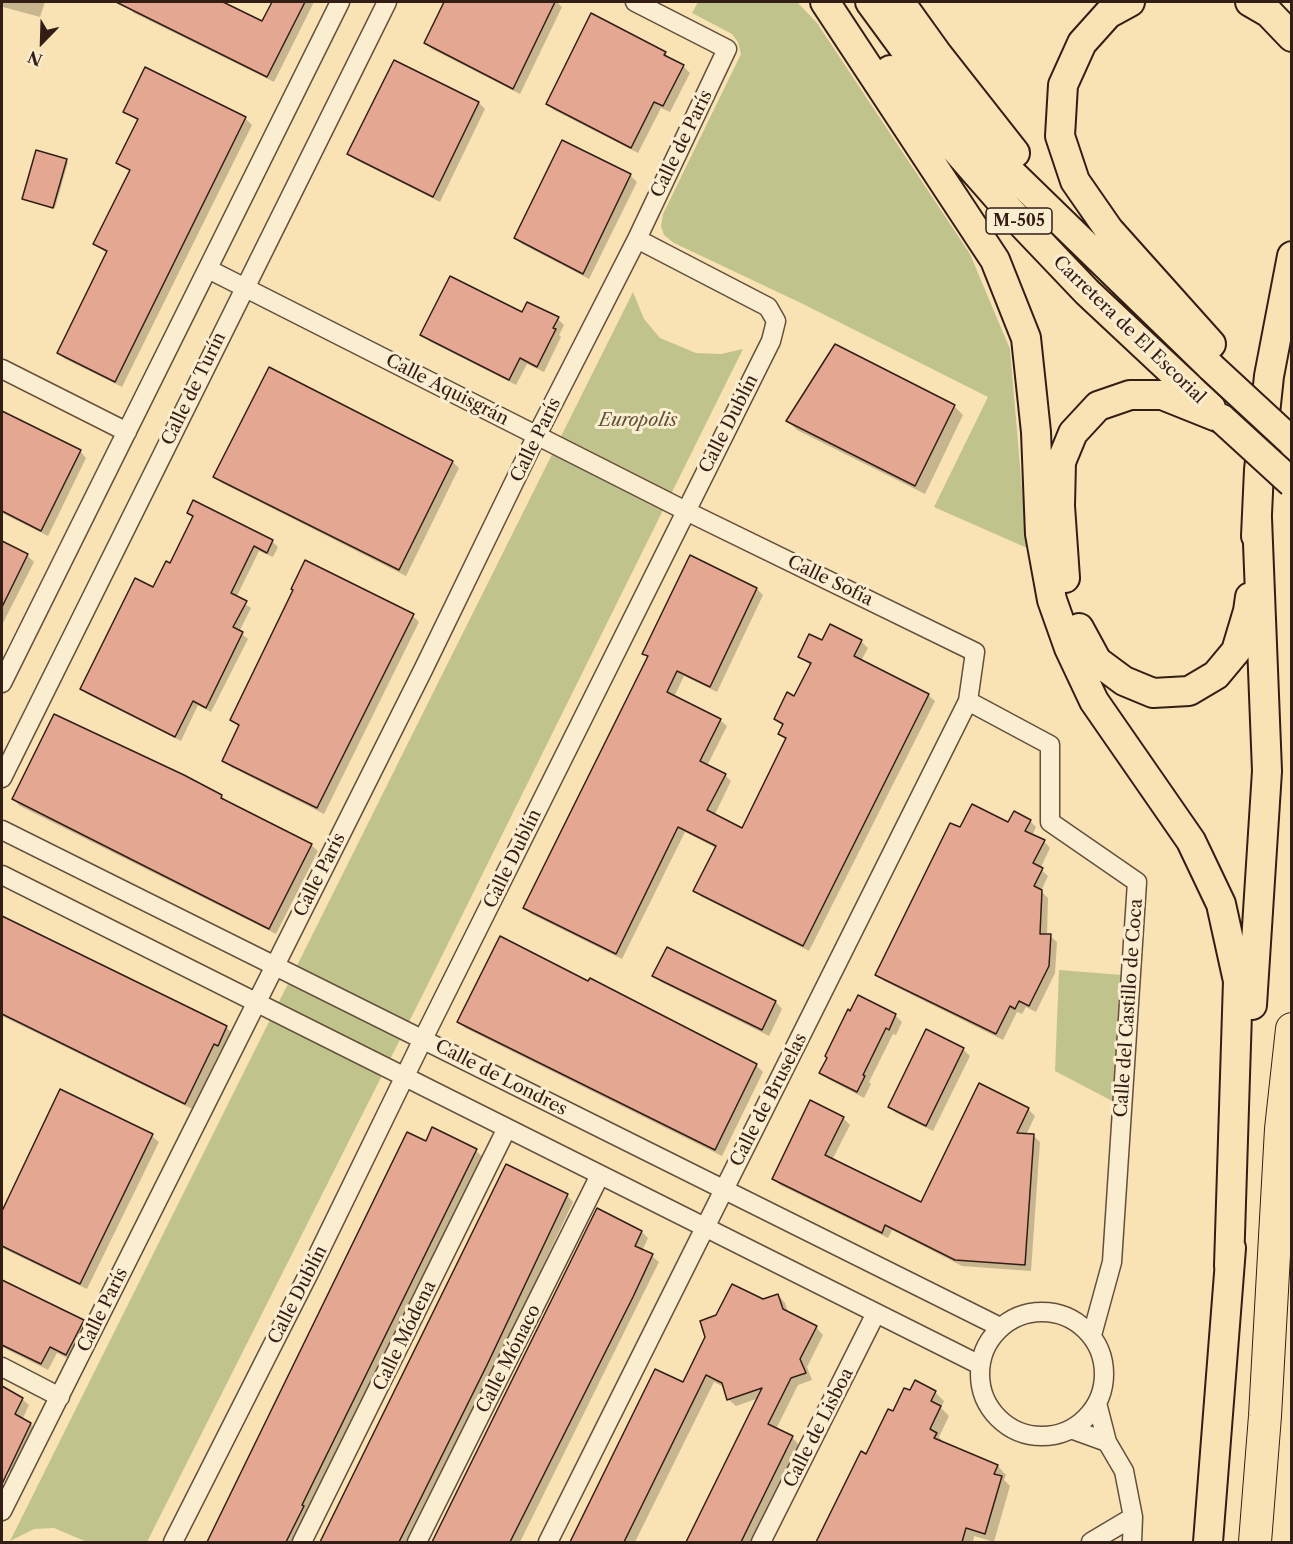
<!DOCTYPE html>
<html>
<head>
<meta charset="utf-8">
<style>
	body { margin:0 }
	#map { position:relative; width:1293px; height:1544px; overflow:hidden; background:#f9e3b5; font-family:"Libre Caslon Text",serif }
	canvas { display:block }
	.frame { position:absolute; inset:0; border:3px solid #331e16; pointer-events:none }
	.north { position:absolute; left:12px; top:12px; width:60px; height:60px; -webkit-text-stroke:4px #fbedcf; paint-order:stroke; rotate:203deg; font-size:16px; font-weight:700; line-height:24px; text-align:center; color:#331e16 }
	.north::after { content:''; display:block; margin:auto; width:21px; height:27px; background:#331e16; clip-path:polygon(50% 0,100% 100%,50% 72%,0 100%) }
</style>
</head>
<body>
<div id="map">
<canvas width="1293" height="1544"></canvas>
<div class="frame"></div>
<div class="north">N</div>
</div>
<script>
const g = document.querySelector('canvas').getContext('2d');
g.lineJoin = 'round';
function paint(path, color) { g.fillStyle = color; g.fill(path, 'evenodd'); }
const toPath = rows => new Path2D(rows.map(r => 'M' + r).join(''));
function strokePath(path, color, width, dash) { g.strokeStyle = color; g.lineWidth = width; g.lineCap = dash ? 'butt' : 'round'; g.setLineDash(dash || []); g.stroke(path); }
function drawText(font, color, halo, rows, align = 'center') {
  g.font = font + ' "Libre Caslon Text",serif'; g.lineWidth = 6; g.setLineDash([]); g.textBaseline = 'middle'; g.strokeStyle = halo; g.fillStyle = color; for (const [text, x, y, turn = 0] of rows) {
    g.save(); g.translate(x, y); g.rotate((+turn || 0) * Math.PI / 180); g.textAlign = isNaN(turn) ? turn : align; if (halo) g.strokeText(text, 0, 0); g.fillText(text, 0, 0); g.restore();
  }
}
paint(toPath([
	[698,2,797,2,817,23,970,254,1010,349,1027,548,934,507,988,397,803,304,674,243,664,235,661,226,663,214,741,54,738,42,732,34,692,13],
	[633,292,644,319,660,338,696,353,721,354,743,349,423,994,147,1542,87,1542,54,1528,34,1529,10,1541],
	[1059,970,1122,975,1116,1103,1055,1071]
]), '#c0c38c');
paint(toPath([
	[2,2,45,2,40,17,3,7],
	[131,2,220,2,263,23,274,2,314,2,274,82,134,13,128,7],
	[446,2,557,2,562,7,520,94,432,49,426,43],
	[592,16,665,53,672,61,683,66,690,73,670,112,661,108,638,153,554,110,548,104],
	[479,103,485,109,440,202,356,160,349,154],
	[125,111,245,118,252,125,122,387,65,359,58,353,108,254,95,244,131,172,118,162,138,121],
	[37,152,68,162,55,208,25,200],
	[630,175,637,182,589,279,522,244,516,238],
	[523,314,558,319,564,325,559,335,561,337,544,372,527,364,516,385,429,341,422,334],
	[269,369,453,462,459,468,406,576,222,483,215,477],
	[954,406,963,415,925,494,797,430,788,421],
	[2,413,80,451,86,458,48,536,2,513],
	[194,502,273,542,278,547,273,557,259,551,236,598,251,608,239,632,248,639,211,712,198,705,181,741,87,694,82,689,171,565,194,518,189,512],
	[2,543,27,555,34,562,3,623],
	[757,589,763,595,717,692,684,676,674,697,720,720,727,726,707,766,725,775,731,781,714,816,742,830,787,741,779,734,783,726,776,719,795,698,811,666,800,657,822,642,831,626,861,641,868,648,861,661,928,695,935,701,809,951,702,897,695,891,716,848,685,832,622,959,531,914,524,908,648,658,644,654],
	[413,616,419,622,324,814,231,767,224,761,239,726,232,720],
	[221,796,229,803,311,845,318,851,276,934,20,806,13,799],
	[1030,821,1036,827,1032,836,1044,841,1050,848,1040,869,1048,876,1041,891,1048,898,1047,935,1050,936,1057,942,1055,973,1036,1012,1026,1007,1022,1014,1017,1012,1003,1040,884,981,877,974,961,829],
	[2,918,226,1027,233,1034,224,1051,221,1050,192,1109,2,1016],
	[667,949,776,1002,782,1009,769,1036,661,982,654,976],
	[590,980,756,1065,763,1072,722,1156,465,1028,459,1021,589,983],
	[859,997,895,1015,902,1022,896,1035,893,1034,869,1082,871,1084,864,1098,828,1079,821,1073],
	[963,1049,970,1056,933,1131,896,1113,890,1107],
	[61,1091,152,1136,159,1142,87,1289,2,1248,2,1214],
	[1028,1109,1035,1116,1026,1135,1033,1135,1040,1142,1031,1271,962,1266,892,1230,888,1238,780,1185,773,1178,843,1118,850,1125,832,1160,921,1204],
	[426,1143,476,1151,483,1157,295,1542,209,1542,249,1462],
	[507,1166,567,1195,573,1202,493,1372,408,1542,322,1542],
	[597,1210,642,1232,648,1238,642,1251,652,1256,659,1262,520,1542,435,1542],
	[2,1281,83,1321,89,1328,73,1361,57,1353,48,1370,2,1347],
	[778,1295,785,1303,789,1314,816,1327,823,1335,807,1367,812,1380,798,1385,776,1429,792,1437,799,1445,751,1542,688,1542,759,1398,736,1406,728,1399,724,1387,714,1382,635,1542,572,1542,656,1371,683,1384,762,1300],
	[2,1389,22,1399,29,1405,22,1420,31,1424,37,1431,16,1475,2,1468],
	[911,1392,935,1392,944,1401,941,1408,949,1416,939,1437,945,1444,998,1466,1006,1475,1004,1480,1010,1486,994,1542,974,1536,973,1542,817,1542,862,1453,867,1456,894,1413]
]), '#0003');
const building = toPath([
	[116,2,223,2,262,21,272,2,305,2,267,77,116,2],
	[444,2,555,2,513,89,424,43,444,2],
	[591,13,666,52,664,55,684,65,663,106,654,102,631,148,546,104,591,13],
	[394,60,479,102,433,197,347,154,394,60],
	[145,67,246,117,115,382,57,353,107,251,93,244,130,170,116,163,138,119,123,112,145,67],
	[562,140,631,174,583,274,514,238,562,140],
	[36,150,67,159,53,208,22,199,36,150],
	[450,276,522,312,527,302,559,317,553,328,556,329,537,367,520,358,509,380,420,335,450,276],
	[835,344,955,405,915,486,786,421,835,344],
	[269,367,453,461,399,570,213,477,269,367],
	[2,411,81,450,41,531,2,511,2,411],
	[193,500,273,540,267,553,254,546,231,593,247,601,233,627,243,632,206,708,193,701,175,737,80,689,135,578,153,587,166,561,170,563,193,516,187,513,193,500],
	[2,541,28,554,2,607,2,541],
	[690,555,757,588,710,687,677,671,667,692,721,719,700,761,726,774,707,810,742,828,786,738,778,734,783,724,774,719,787,692,794,696,811,663,798,657,809,634,822,640,830,624,862,640,854,656,929,694,803,946,693,891,716,846,678,827,616,954,523,908,648,656,642,654,690,555],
	[305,560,414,614,317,808,222,761,239,725,230,720,293,590,291,589,305,560],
	[54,714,184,775,222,795,221,798,312,844,269,929,12,799,54,714],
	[972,804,1008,822,1014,811,1031,820,1025,831,1045,840,1033,863,1043,868,1034,886,1042,890,1040,934,1051,934,1049,966,1029,1006,1019,1001,1015,1009,1010,1006,996,1034,875,975,950,823,960,827,972,804],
	[2,916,227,1026,218,1046,214,1044,185,1104,2,1014,2,916],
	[500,936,588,981,590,978,757,1064,715,1150,457,1022,500,936],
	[667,947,776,1001,762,1030,652,976,667,947],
	[858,995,896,1014,889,1030,886,1028,863,1075,865,1076,857,1092,819,1073,827,1058,825,1056,848,1009,850,1011,858,995],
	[926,1029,964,1048,926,1126,888,1107,926,1029],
	[979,1083,1029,1108,1017,1133,1034,1134,1025,1265,955,1260,885,1225,882,1233,772,1179,810,1100,844,1117,825,1155,921,1202,979,1083],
	[60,1089,153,1134,80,1284,2,1246,2,1211,60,1089],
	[432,1127,477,1149,302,1505,304,1506,286,1542,207,1542,407,1132,426,1141,432,1127],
	[506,1164,568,1194,487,1365,399,1542,320,1542,506,1164],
	[597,1208,642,1231,635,1246,653,1254,633,1297,510,1542,432,1542,597,1208],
	[2,1280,84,1320,66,1355,50,1347,41,1364,2,1345,2,1280],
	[732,1284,763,1299,778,1294,783,1309,817,1326,800,1359,806,1373,791,1378,768,1424,793,1436,741,1542,686,1542,762,1388,727,1400,722,1383,706,1375,624,1542,570,1542,655,1369,683,1382,705,1337,700,1321,716,1315,732,1284],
	[915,1380,936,1391,931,1401,941,1406,930,1429,937,1433,934,1438,998,1465,994,1474,1002,1476,985,1534,966,1528,962,1542,816,1542,861,1451,866,1454,888,1409,893,1411,904,1388,910,1390,915,1380],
	[2,1386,23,1398,15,1414,31,1423,2,1484,2,1386]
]);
paint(building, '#e4a892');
strokePath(building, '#331e16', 1.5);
const minor = toPath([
	[208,269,686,511,975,652,968,701,548,1542],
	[2,369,127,432],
	[2,683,340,2],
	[968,701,1050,745,1050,822,1137,882,1112,1262,1092,1335],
	[2,778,387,2],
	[2,830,1000,1327],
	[2,875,980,1365],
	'980 1374a62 62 0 1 1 124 0a62 62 0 1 1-124 0Z',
	[2,1367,60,1397],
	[1097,1403,1107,1442,1124,1471,1133,1517,1132,1542],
	[1071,1429,1107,1442],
	[2,1511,424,668,537,435,637,239,727,49,635,2],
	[173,1542,310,1271,423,1039,771,341,776,321,768,307,637,239],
	[302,1542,507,1128],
	[417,1542,600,1175],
	[761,1542,876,1313],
	[1091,1542,1133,1517]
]);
const trunk = toPath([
	[825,2,995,260,1026,338,1036,432,1040,534,1052,600,1069,648,1094,701,1191,841,1221,904,1238,981,1229,1266],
	[870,2,925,77,1000,162,1211,367],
	[900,2,938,55,1015,153],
	[1130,2,1108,14,1082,43,1063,85,1060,136,1075,181,1109,230,1211,344],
	[1250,2,1269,13,1292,37],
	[890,70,908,95,1007,208,1087,292,1211,408],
	[1256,536,1259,470,1269,376,1292,256],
	[1065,578,1060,506,1061,462,1073,433,1098,406,1130,395,1162,395,1222,419],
	[1079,628,1097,661,1124,681,1153,693,1189,691,1216,675,1236,651,1248,611,1250,597],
	[1252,1005,1267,771,1257,518],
	[1208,1542,1231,1248]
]);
const motorway = toPath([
	[1255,1542,1265,1416,1281,1129,1292,1029]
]);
strokePath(minor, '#644f3e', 21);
strokePath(trunk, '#331e16', 32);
strokePath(motorway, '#331e16', 34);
strokePath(minor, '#fbedcf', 18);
strokePath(trunk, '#f9e3b5', 28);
strokePath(motorway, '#f9e3b5', 32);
const trunkBridge = toPath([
	[1211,367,1292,442],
	[1222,419,1292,483]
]);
strokePath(trunkBridge, '#331e16', 32, []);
strokePath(trunkBridge, '#f9e3b5', 28);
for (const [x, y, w] of [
	[1019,221,66]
]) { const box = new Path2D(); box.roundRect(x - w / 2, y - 13, w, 26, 4.5); g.fillStyle = '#fbedcf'; g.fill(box); strokePath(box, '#331e16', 1.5); }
drawText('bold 16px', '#331e16', null, [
	["M-505",1019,221]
]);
drawText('18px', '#331e16', '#fbedcf', [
	["Calle de París",682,144,-64],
	["Carretera de El Escorial",1129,330,44],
	["Calle de Turín",194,389,-64],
	["Calle Aquisgrán",447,390,27],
	["Calle Dublín",729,424,-63],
	["Calle París",536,440,-64],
	["Calle Sofía",830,581,26],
	["Calle Dublín",513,859,-64],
	["Calle París",320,875,-63],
	["Calle del Castillo de Coca",1129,1008,-86],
	["Calle de Londres",501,1078,27],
	["Calle de Bruselas",769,1100,-63],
	["Calle Dublín",298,1295,-63],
	["Calle París",103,1310,-64],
	["Calle Módena",405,1336,-64],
	["Calle Mónaco",509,1359,-63],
	["Calle de Lisboa",819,1428,-63]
]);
drawText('italic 18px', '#5d5039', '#fbedcf', [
	["Europolis",638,421]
]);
</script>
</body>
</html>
